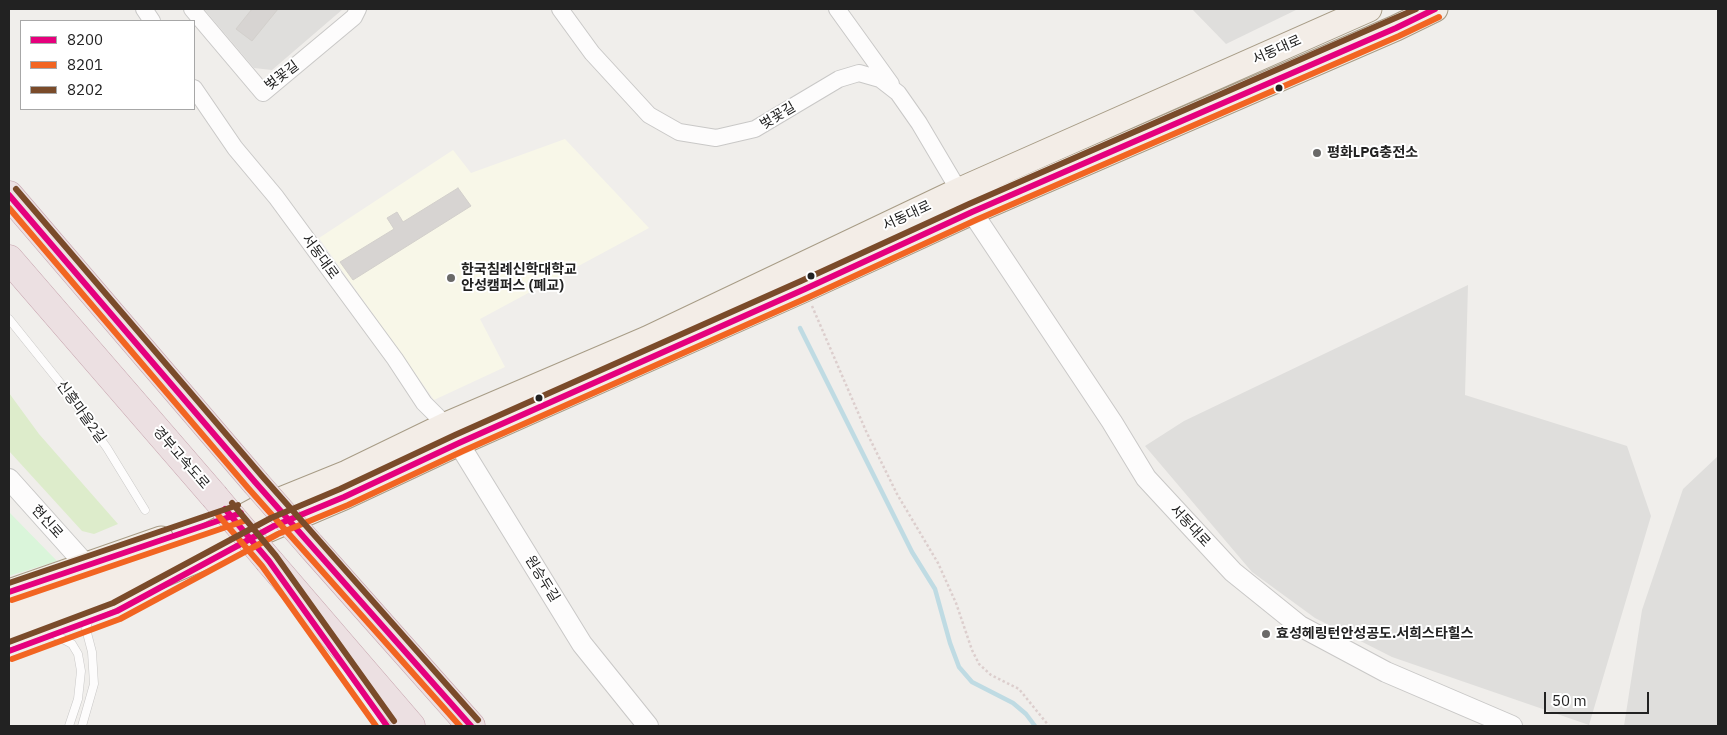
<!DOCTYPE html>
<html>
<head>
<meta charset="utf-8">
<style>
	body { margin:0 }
	#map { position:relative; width:1727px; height:735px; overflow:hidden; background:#f0eeeb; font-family:"IBM Plex Sans",sans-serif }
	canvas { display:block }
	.frame { position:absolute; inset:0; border:10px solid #222; pointer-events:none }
	.legend { position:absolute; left:20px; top:20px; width:175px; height:90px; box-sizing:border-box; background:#fff; border:1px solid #a7a7a7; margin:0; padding:6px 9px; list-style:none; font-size:15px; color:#222 }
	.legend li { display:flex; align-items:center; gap:10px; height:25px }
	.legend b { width:25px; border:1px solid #a7a7a7 }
	.scale { position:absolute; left:1544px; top:692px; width:105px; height:22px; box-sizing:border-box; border:2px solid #222; border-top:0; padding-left:6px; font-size:15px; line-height:18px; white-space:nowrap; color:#222; -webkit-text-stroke:4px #fff; paint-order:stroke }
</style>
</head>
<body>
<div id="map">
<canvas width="1727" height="735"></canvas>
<div class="frame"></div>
<ul class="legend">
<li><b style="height:6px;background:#e5007d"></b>8200</li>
<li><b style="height:6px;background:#f26522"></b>8201</li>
<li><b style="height:6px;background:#7a4b2a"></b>8202</li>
</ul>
<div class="scale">50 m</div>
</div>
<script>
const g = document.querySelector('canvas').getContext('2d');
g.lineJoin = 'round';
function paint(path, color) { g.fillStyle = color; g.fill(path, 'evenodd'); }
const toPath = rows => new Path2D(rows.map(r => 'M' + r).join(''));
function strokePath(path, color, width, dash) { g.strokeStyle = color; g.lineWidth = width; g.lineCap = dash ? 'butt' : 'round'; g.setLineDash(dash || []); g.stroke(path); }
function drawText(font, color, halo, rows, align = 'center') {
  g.font = font + ' "IBM Plex Sans","Noto Sans KR",sans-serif'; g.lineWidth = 4; g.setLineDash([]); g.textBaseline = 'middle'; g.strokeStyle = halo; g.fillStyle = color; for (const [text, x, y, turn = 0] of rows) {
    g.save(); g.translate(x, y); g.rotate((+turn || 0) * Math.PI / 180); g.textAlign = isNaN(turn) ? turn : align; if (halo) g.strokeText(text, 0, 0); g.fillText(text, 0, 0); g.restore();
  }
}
paint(toPath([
	[204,9,343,9,272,70,254,68],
	[1192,9,1298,9,1226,44],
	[1468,285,1465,395,1627,446,1651,516,1589,725,1392,657,1315,618,1252,572,1145,446,1184,421],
	[1718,456,1718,726,1624,726,1642,610,1683,489]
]), '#dfdedc');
paint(toPath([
	[565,139,649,228,480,319,505,367,434,400,319,238,453,150,471,173]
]), '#f8f7e8');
paint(toPath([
	[9,393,39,434,118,524,94,534,82,531,9,451]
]), '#ddeccb');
paint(toPath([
	[9,512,57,561,9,576]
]), '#daf5da');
strokePath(toPath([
	[800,328,912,552,935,589,950,643,959,667,972,682,1013,703,1026,714,1035,726]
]), '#bfdbe3', 4.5);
const building = toPath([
	[252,9,278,9,252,41,236,29,252,9],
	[458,188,471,206,353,280,340,262,394,229,387,218,397,212,403,222,458,188]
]);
paint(building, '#d7d4d2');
strokePath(building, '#d3d0cc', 1);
const service = toPath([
	[9,319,62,385,107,448,145,510],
	[54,634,72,644,78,654,81,671,78,699,69,726],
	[82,726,94,684,92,652,86,629,88,622]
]);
const minor = toPath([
	[144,9,152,21],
	[192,9,263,93,354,17,358,9],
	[560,9,592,53,649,115,679,132,716,138,755,129,839,79,859,73,880,79,898,93,919,123,964,199],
	[837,9,891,84],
	[194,88,235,148,276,197,395,359,424,403,446,425]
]);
const tertiary = toPath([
	[972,212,1112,422,1146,478,1233,572,1300,626,1386,672,1512,726],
	[451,431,582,644,648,726],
	[9,479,86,565]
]);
const primary = toPath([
	[9,592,161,539],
	[9,614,195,543,258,509,347,473,446,425,647,339,958,191,1369,9],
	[9,635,75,612,344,497,459,443,805,289,972,212,1396,28,1435,9]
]);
const motorway = toPath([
	[9,195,255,482],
	[9,259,214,496],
	[312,547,471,726],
	[269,561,411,726]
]);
strokePath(service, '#c9c8c7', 9);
strokePath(minor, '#c9c8c7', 18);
strokePath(tertiary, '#c9c8c7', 22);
strokePath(primary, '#a79c86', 27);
strokePath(motorway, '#c5a2ac', 29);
strokePath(toPath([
	[812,306,866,431,897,494,938,563,956,603,972,650,979,664,991,675,1019,689,1049,726]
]), '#dccecd', 2.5, [2.5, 2.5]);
strokePath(service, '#fdfcfc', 8);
strokePath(minor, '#fdfcfc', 16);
strokePath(tertiary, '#fdfcfc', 20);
strokePath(primary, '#f3ede7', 25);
strokePath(motorway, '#ece0e2', 28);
const motorwayBridge = toPath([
	[255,482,312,547],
	[214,496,269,561]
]);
strokePath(motorwayBridge, '#c5a2ac', 29, []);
strokePath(motorwayBridge, '#ece0e2', 28);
strokePath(toPath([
	[9,195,255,482,471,726],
	[225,509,269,561,387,726],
	[9,592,241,513],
	[9,651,117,611,274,526,344,497,459,443,805,289,972,212,1396,28,1435,9]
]), '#e5007d', 6);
strokePath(toPath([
	[9,208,248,488,460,726],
	[218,515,262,566,376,726],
	[12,600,244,521],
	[12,659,120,619,278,534,348,505,463,451,809,297,976,220,1399,36,1439,17]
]), '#f26522', 6);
strokePath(toPath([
	[16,189,262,476,478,720],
	[232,503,276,556,394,721],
	[9,583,238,505],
	[9,642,113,603,271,518,340,489,455,435,801,281,969,204,1416,9]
]), '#7a4b2a', 6);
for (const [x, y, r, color] of [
	[1279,88,4.5,"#222"],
	[1317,153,5,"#6a6968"],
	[811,276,4.5,"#222"],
	[451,278,5,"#6a6968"],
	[539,398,4.5,"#222"],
	[1266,634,5,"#6a6968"]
]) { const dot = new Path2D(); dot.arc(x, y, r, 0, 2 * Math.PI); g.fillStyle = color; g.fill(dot); strokePath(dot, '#fff', 2); }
drawText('14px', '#222', '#fff', [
	["서동대로",1277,50,-24],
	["벚꽃길",282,76,-37],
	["벚꽃길",778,116,-31],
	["서동대로",907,216,-25],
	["서동대로",320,257,54],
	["신흥마을2길",81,412,54],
	["경부고속도로",181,458,49],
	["현신로",47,522,48],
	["서동대로",1190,526,47],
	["원승두길",542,579,58]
]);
drawText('bold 14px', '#222', '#fff', [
	["평화LPG충전소",1327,153],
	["한국침례신학대학교",461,270],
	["안성캠퍼스 (폐교)",461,286],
	["효성헤링턴안성공도.서희스타힐스",1276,634]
], 'left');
</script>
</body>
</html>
